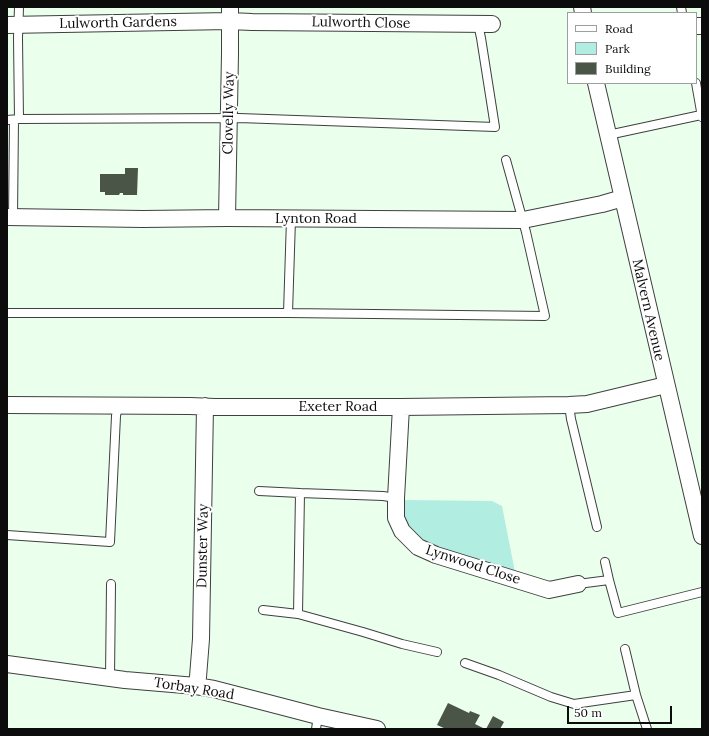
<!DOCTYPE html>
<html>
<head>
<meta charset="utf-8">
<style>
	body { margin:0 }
	#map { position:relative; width:709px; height:736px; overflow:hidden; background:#ebffed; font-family:Lora,serif }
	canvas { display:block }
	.frame { position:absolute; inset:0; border:8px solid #0c0c0c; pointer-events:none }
	.legend { position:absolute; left:567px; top:12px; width:130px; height:72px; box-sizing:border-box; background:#fff; border:1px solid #9e9e9e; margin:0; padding:5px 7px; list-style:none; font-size:12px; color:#0c0c0c }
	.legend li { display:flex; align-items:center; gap:8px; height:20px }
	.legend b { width:20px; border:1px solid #9e9e9e }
	.scale { position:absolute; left:567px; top:706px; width:105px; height:18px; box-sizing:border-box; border:2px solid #0c0c0c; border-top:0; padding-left:5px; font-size:12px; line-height:14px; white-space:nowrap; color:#0c0c0c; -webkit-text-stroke:3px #fff; paint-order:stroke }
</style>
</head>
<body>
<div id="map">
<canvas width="709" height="736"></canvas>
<div class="frame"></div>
<ul class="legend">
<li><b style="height:5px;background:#fff"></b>Road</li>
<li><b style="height:11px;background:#b1ede1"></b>Park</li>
<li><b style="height:11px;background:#4b5547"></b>Building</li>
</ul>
<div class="scale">50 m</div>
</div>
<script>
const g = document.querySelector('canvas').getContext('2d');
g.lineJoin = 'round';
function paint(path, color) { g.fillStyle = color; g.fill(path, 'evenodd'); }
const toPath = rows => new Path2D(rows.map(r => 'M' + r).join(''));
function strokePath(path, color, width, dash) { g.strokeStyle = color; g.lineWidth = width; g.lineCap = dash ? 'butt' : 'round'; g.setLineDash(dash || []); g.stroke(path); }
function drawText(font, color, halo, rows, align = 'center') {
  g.font = font + ' Lora,serif'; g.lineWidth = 4; g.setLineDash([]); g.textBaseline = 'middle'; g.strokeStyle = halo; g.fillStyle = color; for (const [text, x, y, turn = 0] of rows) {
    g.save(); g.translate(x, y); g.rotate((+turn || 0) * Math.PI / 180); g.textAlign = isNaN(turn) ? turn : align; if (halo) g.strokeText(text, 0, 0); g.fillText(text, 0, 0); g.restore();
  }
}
paint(toPath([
	[402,500,492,501,502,506,515,572,429,544,416,535,403,523]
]), '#b1ede1');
paint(toPath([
	[125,168,138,168,137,195,123,195,123,193,120,193,119,195,105,195,105,192,100,192,100,174,125,174],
	[448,703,469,713,470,711,480,715,475,724,485,729,446,729,437,725],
	[493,716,504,722,500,729,486,729]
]), '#4b5547');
const service = toPath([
	[681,7,682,13],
	[696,83,702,117],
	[19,119,18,38,19,7],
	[7,120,19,119,239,118,495,127,481,38,478,24],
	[608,135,701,115],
	[13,217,14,120],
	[7,313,288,313,545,316,526,232,506,160],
	[288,313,291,219],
	[569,405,571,419,597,527],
	[259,491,300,493],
	[396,498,383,496,300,493,298,614,363,632,402,644,437,652],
	[7,535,110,542,116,416,118,405],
	[605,562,609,580],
	[578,584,609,580,618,613,702,592],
	[263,610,298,614],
	[625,649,636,695],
	[465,663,499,675,551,697,574,704,636,695,647,729],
	[110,678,111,584],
	[316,729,318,716]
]);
const minor = toPath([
	[582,7,583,13],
	[7,25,229,21,252,22,492,24],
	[696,26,702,26],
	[596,83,702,536],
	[7,217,143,219,227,218,523,220,602,204,623,198],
	[227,218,230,53,230,7],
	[7,405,190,406,215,407,401,407,569,405,587,404,666,385],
	[401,407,396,498,396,518,402,531,418,547,436,555,549,590,578,584],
	[7,664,125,680,196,686,214,689,272,704,318,716,377,729],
	[196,686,198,677,201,639,205,406]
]);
strokePath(service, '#3f3f3f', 10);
strokePath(minor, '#3f3f3f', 18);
strokePath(service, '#fff', 8);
strokePath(minor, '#fff', 16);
drawText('14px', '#0c0c0c', '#fff', [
	["Lulworth Gardens",118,23,-1],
	["Lulworth Close",361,23,1],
	["Clovelly Way",229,113,-89],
	["Lynton Road",316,219],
	["Malvern Avenue",648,310,77],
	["Exeter Road",338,407],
	["Dunster Way",203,546,-89],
	["Lynwood Close",473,565,18],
	["Torbay Road",194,689,9]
]);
</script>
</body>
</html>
